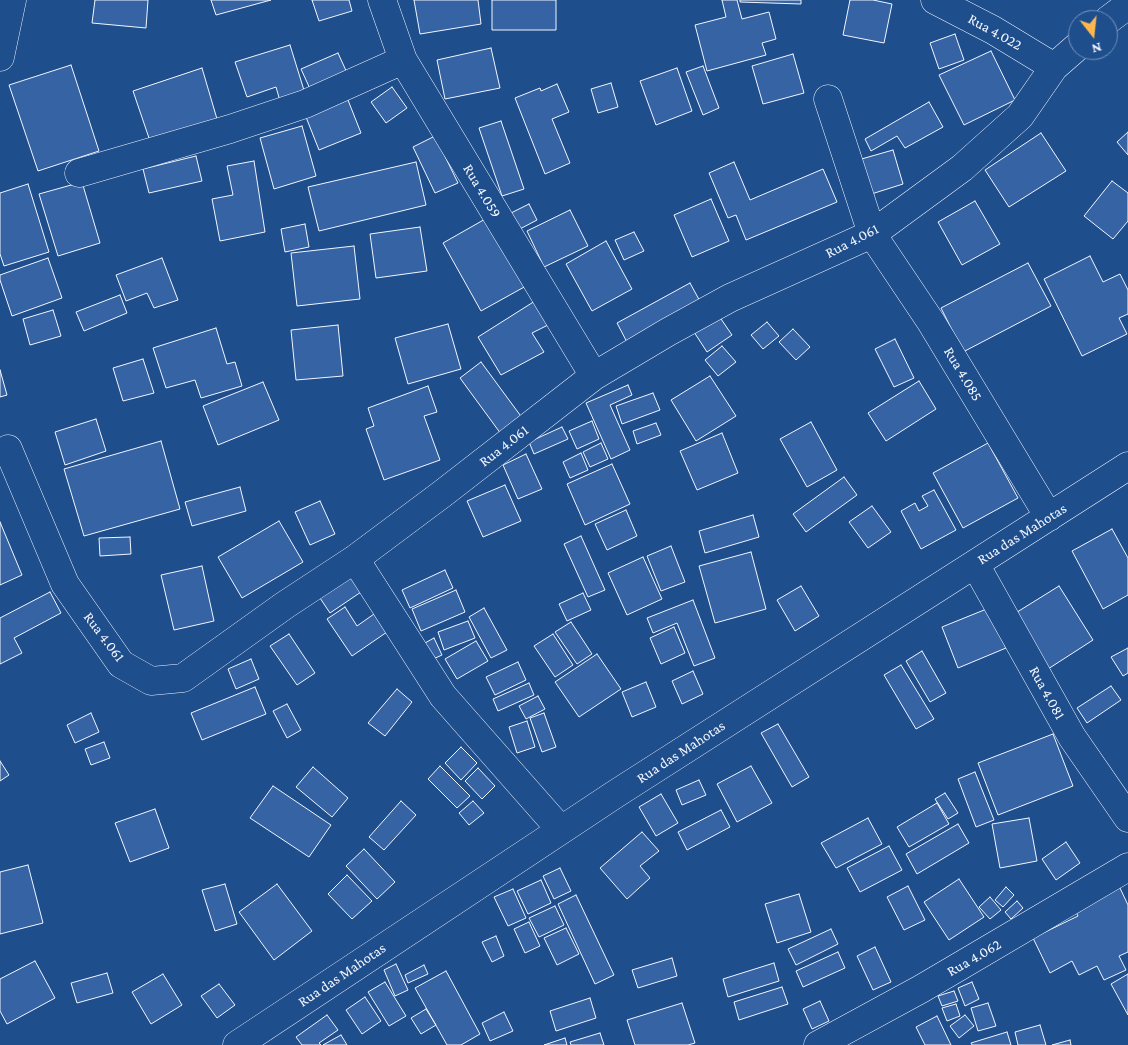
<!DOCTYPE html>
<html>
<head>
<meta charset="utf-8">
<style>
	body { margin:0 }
	#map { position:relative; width:1128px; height:1045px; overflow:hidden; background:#1f4e8c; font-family:"Crimson Pro",serif }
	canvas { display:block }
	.north { position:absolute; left:1068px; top:10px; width:50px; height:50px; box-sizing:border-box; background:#1f4e8c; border:1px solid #7391ba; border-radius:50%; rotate:164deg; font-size:14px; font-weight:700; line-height:20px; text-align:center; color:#f2f6ff }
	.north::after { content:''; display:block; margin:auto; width:18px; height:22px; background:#ffb74d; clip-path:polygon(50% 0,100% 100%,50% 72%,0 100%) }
</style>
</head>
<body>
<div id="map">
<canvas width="1128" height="1045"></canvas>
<div class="north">N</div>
</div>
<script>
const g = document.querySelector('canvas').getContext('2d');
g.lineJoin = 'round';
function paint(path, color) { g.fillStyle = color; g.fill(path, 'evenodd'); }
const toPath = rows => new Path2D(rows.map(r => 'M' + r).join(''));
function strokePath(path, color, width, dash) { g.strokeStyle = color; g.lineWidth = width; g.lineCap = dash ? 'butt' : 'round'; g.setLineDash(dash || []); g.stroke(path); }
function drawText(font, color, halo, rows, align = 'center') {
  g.font = font + ' "Crimson Pro",serif'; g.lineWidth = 4; g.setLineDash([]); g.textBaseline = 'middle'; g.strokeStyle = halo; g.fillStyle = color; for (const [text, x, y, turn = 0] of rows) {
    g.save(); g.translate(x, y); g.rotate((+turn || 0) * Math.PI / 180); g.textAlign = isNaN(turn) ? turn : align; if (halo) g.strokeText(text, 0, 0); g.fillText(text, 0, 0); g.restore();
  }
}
const building = toPath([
	[95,0,148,0,146,28,92,23,95,0],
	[211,0,271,0,216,15,211,0],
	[312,0,349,0,352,11,319,21,312,0],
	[414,0,478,0,481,24,420,34,414,0],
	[492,0,556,0,556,30,492,30,492,0],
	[722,0,737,0,742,19,769,12,776,39,762,43,766,55,707,71,695,25,726,17,722,0],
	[740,0,801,0,801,4,740,2,740,0],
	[850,0,873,0,892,4,884,43,843,35,850,0],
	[955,34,964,60,939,69,930,43,955,34],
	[290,45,307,100,282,108,276,87,247,97,235,62,290,45],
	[491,48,500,88,445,99,437,60,491,48],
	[991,51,1015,100,964,125,939,75,991,51],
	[338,53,348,75,311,91,301,69,338,53],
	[793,54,804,93,763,104,752,66,793,54],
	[71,65,99,151,38,171,9,85,71,65],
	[703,66,719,108,703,115,686,72,703,66],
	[202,68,217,119,150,141,133,91,202,68],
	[677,68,692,111,656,125,640,81,677,68],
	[611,83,618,107,598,113,591,89,611,83],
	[557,84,569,112,552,119,570,163,545,174,515,98,540,88,541,91,557,84],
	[392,87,407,108,386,123,371,102,392,87],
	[346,95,361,133,319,150,304,112,346,95],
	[929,102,943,127,905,148,897,136,871,151,865,139,929,102],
	[501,121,524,189,502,196,479,128,501,121],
	[302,126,316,176,274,189,260,138,302,126],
	[1128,132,1128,155,1117,142,1128,132],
	[1041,133,1066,171,1009,207,985,170,1041,133],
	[435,136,458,183,435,193,413,147,435,136],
	[893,150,903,184,862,197,851,162,893,150],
	[196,156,202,181,149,193,143,169,196,156],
	[254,161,265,232,220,241,212,199,233,195,227,166,254,161],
	[416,162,426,205,319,231,308,187,416,162],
	[734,162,750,200,823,169,837,202,746,240,736,215,728,218,709,173,734,162],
	[1112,181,1128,193,1128,221,1113,239,1084,216,1112,181],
	[82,182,100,243,58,256,39,194,82,182],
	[28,184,49,252,4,266,0,254,0,193,28,184],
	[711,199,729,241,692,257,674,215,711,199],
	[975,201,1000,244,962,265,938,222,975,201],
	[529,204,537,220,516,231,507,215,529,204],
	[570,210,588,246,544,267,527,231,570,210],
	[487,218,526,286,481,311,443,243,487,218],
	[305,224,309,247,285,252,281,229,305,224],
	[420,227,427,271,376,278,370,234,420,227],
	[634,232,644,251,624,260,615,240,634,232],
	[606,241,632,289,592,311,566,264,606,241],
	[354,246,360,299,297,306,291,253,354,246],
	[1090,256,1103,282,1120,274,1128,290,1128,314,1119,318,1127,334,1082,356,1044,279,1090,256],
	[48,258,62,298,12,316,0,280,0,275,48,258],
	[162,258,178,300,154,308,147,293,126,301,116,275,162,258],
	[1028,263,1051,306,963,352,941,308,1028,263],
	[690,283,702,305,629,346,617,323,690,283],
	[120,295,127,313,84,331,76,312,120,295],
	[535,301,550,324,532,333,544,352,501,375,478,337,535,301],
	[53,310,61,336,30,345,23,319,53,310],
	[719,316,732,335,707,352,694,332,719,316],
	[767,322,779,336,763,349,751,335,767,322],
	[448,324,461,369,408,384,395,338,448,324],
	[338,325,343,376,296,380,291,330,338,325],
	[216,328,227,364,235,362,242,386,201,398,195,380,166,388,153,348,216,328],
	[793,329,810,347,796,360,779,342,793,329],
	[895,339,914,378,894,387,875,349,895,339],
	[722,346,736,362,718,376,705,360,722,346],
	[143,359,154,393,123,401,113,368,143,359],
	[481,362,523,419,501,434,460,378,481,362],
	[0,370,7,395,0,397,0,370],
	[710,376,736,416,696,441,671,400,710,376],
	[919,381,936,409,886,441,868,413,919,381],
	[263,382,279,420,218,445,203,406,263,382],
	[628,385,632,395,610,405,630,450,611,459,586,403,628,385],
	[428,386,437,412,424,416,440,460,384,480,366,429,374,426,368,408,428,386],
	[653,393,660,410,622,424,616,406,653,393],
	[96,419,106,451,65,465,55,432,96,419],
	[592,421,599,439,577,449,569,431,592,421],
	[811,422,837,470,807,487,780,439,811,422],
	[656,423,661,435,637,444,633,431,656,423],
	[562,427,568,439,534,454,529,442,562,427],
	[722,433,738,473,697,490,680,451,722,433],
	[161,441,180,509,84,536,64,469,161,441],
	[601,443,608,459,590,467,583,452,601,443],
	[988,443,1018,498,963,528,933,473,988,443],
	[581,453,588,470,570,478,563,462,581,453],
	[526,454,542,489,518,499,503,465,526,454],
	[612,464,630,504,585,525,567,484,612,464],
	[844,477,857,495,806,532,793,514,844,477],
	[505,485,521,521,483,537,467,501,505,485],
	[240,487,246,511,192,526,185,502,240,487],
	[934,490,956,530,921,549,901,511,915,503,919,511,928,506,922,496,934,490],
	[320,501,335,534,310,545,295,512,320,501],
	[872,506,891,532,868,548,849,522,872,506],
	[626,510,637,536,607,550,595,524,626,510],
	[753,515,759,537,705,553,699,531,753,515],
	[279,521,303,562,242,598,218,557,279,521],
	[0,522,22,575,0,585,0,522],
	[1112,529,1128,558,1128,595,1103,609,1072,551,1112,529],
	[581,536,605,590,588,597,564,544,581,536],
	[130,537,131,554,100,556,99,538,130,537],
	[671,546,685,582,661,591,647,556,671,546],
	[751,552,766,609,715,623,699,566,751,552],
	[643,557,662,599,627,615,608,573,643,557],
	[202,566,214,621,174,630,161,575,202,566],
	[445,570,453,588,410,608,402,590,445,570],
	[354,575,364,590,330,613,320,598,354,575],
	[801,586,819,616,795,631,777,600,801,586],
	[1059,586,1093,640,1048,669,1014,614,1059,586],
	[456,590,465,612,421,631,412,609,456,590],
	[50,592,61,613,14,638,22,653,0,664,0,618,50,592],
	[583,593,591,610,567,621,559,604,583,593],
	[693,600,715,658,694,666,677,623,653,633,647,618,693,600],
	[345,607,357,626,374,614,387,632,352,656,327,619,345,607],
	[484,608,507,650,491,658,469,617,484,608],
	[989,608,1006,648,958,668,942,627,989,608],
	[468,621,475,638,444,650,438,632,468,621],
	[571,622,592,654,577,664,555,632,571,622],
	[674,627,685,653,661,664,650,638,674,627],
	[289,634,315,673,297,685,270,646,289,634],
	[553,634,573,665,555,677,534,646,553,634],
	[434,638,442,655,431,660,423,644,434,638],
	[476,641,488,661,457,679,445,659,476,641],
	[1128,648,1128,673,1123,676,1111,657,1128,648],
	[922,651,946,693,930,702,906,661,922,651],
	[597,654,621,689,579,717,555,682,597,654],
	[251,659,259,679,236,689,228,669,251,659],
	[518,662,526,680,495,695,486,677,518,662],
	[901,665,934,719,916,729,884,675,901,665],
	[693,671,703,694,682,704,672,681,693,671],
	[646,682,656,707,632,717,622,692,646,682],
	[529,683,534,695,498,711,493,699,529,683],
	[1111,686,1121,700,1087,723,1077,708,1111,686],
	[255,687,266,714,202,740,191,713,255,687],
	[397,689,412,702,385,736,368,723,397,689],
	[538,696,545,709,526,719,519,706,538,696],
	[287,704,301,730,287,738,273,711,287,704],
	[91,713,99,732,75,743,67,725,91,713],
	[544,713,556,747,542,752,530,718,544,713],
	[527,721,535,747,517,753,509,727,527,721],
	[778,724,809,777,792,787,761,733,778,724],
	[1053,734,1073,786,998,815,978,763,1053,734],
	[104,742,110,758,91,765,85,749,104,742],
	[461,747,477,763,461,780,445,763,461,747],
	[0,761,9,775,0,781,0,761],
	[440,766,470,796,457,808,428,779,440,766],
	[751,766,772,803,737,822,717,784,751,766],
	[313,767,348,798,332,817,296,787,313,767],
	[478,768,495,786,482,799,465,781,478,768],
	[975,772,994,820,976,827,958,779,975,772],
	[699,780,706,795,682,805,676,790,699,780],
	[273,786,331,825,309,857,250,818,273,786],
	[945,793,958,813,948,819,935,799,945,793],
	[661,794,678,823,656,836,639,807,661,794],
	[401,801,416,815,384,850,369,837,401,801],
	[473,801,484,813,469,825,459,813,473,801],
	[937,803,949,824,909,847,897,827,937,803],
	[155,809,169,848,130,862,115,823,155,809],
	[721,810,730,827,687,850,678,832,721,810],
	[868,818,882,844,836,868,821,843,868,818],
	[1029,818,1037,861,1000,868,992,824,1029,818],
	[958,824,969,843,917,874,906,854,958,824],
	[642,832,659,851,640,866,650,878,627,899,600,868,642,832],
	[1066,842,1080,863,1056,880,1042,859,1066,842],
	[889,846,902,870,860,892,847,868,889,846],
	[364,849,395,882,377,899,346,866,364,849],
	[28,865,43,923,0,934,0,872,28,865],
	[560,868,571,891,554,899,543,876,560,868],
	[347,875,372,901,352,919,328,894,347,875],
	[959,879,984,917,949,940,924,902,959,879],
	[541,880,551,903,528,914,517,891,541,880],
	[225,884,237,924,215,931,202,890,225,884],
	[277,884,312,931,274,960,239,912,277,884],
	[908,886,925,920,904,930,887,897,908,886],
	[1119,886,1128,905,1128,952,1119,956,1126,970,1104,980,1097,966,1079,975,1072,961,1050,973,1033,938,1078,916,1074,908,1119,886],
	[1006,887,1014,895,1003,907,995,900,1006,887],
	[513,889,526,918,508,926,494,897,513,889],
	[799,894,811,932,777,943,765,904,799,894],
	[576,895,614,975,595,984,558,904,576,895],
	[990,897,1001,910,990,919,979,907,990,897],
	[1017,901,1023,908,1011,919,1005,912,1017,901],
	[555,906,564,925,539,937,529,918,555,906],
	[529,922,540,946,525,953,514,929,529,922],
	[566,928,579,954,557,965,544,938,566,928],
	[831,929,838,944,796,965,788,949,831,929],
	[496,936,504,956,492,962,482,942,496,936],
	[875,947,891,982,873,990,857,956,875,947],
	[838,952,845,968,803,987,796,971,838,952],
	[672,958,677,976,638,988,632,970,672,958],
	[35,961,55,998,7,1024,0,1011,0,979,35,961],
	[774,963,779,981,728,997,723,979,774,963],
	[396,964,408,990,395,996,384,970,396,964],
	[424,965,428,974,408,983,405,975,424,965],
	[446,971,480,1034,461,1045,447,1045,415,988,446,971],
	[107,973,113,993,77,1003,71,983,107,973],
	[163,974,182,1005,151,1024,132,992,163,974],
	[1128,974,1128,1015,1111,984,1128,974],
	[385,982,406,1016,389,1026,368,992,385,982],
	[972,982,979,999,965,1006,958,988,972,982],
	[219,984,235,1005,217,1018,201,996,219,984],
	[782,987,788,1004,739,1020,734,1002,782,987],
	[954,991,958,1001,942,1006,938,996,954,991],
	[365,997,381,1021,362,1034,346,1010,365,997],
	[590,998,596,1018,556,1031,550,1011,590,998],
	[820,1001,829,1021,812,1029,803,1009,820,1001],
	[682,1003,695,1043,688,1045,635,1045,627,1020,682,1003],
	[988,1003,996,1026,978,1031,971,1008,988,1003],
	[956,1004,960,1016,947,1021,942,1008,956,1004],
	[426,1009,436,1025,421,1034,411,1018,426,1009],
	[504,1012,513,1031,490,1041,482,1023,504,1012],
	[327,1015,338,1030,319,1043,321,1045,302,1045,296,1037,327,1015],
	[965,1015,974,1026,959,1038,950,1026,965,1015],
	[937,1016,951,1045,925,1045,916,1027,937,1016],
	[1040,1025,1046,1045,1018,1045,1015,1032,1040,1025],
	[1007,1032,1011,1045,972,1045,971,1043,1007,1032],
	[600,1033,604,1045,571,1045,570,1042,600,1033],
	[341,1035,347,1045,323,1045,341,1035],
	[565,1038,567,1045,544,1045,565,1038],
	[1070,1040,1071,1045,1052,1045,1070,1040]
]);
paint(building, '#3563a3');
strokePath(building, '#f2f6ff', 1);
const street = toPath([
	[382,0,403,60,594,376],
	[935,0,993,30,1054,67],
	[1108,20,1128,5],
	[0,57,12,0],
	[828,99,872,234,931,322,1049,517],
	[79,173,230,129,305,104,403,60],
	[8,449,65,584,121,664,151,681,183,678,285,605,355,559,442,494,594,376,668,332,730,298,872,234,962,168,1020,116,1054,67,1078,46],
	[355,559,443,696,561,830],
	[975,564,1072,737,1128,818],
	[237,1045,617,793,1128,466],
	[818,1045,921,989,1128,867]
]);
strokePath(street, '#f2f6ff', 29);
strokePath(street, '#1f4e8c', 28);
drawText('15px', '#f2f6ff', '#1f4e8c', [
	["Rua 4.022",995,32,29],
	["Rua 4.059",482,191,59],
	["Rua 4.061",852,241,-27],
	["Rua 4.085",963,374,59],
	["Rua 4.061",504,446,-38],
	["Rua das Mahotas",1022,534,-32],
	["Rua 4.061",104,637,53],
	["Rua 4.081",1047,693,61],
	["Rua das Mahotas",681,752,-33],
	["Rua 4.062",974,958,-30],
	["Rua das Mahotas",342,975,-34]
]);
</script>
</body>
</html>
